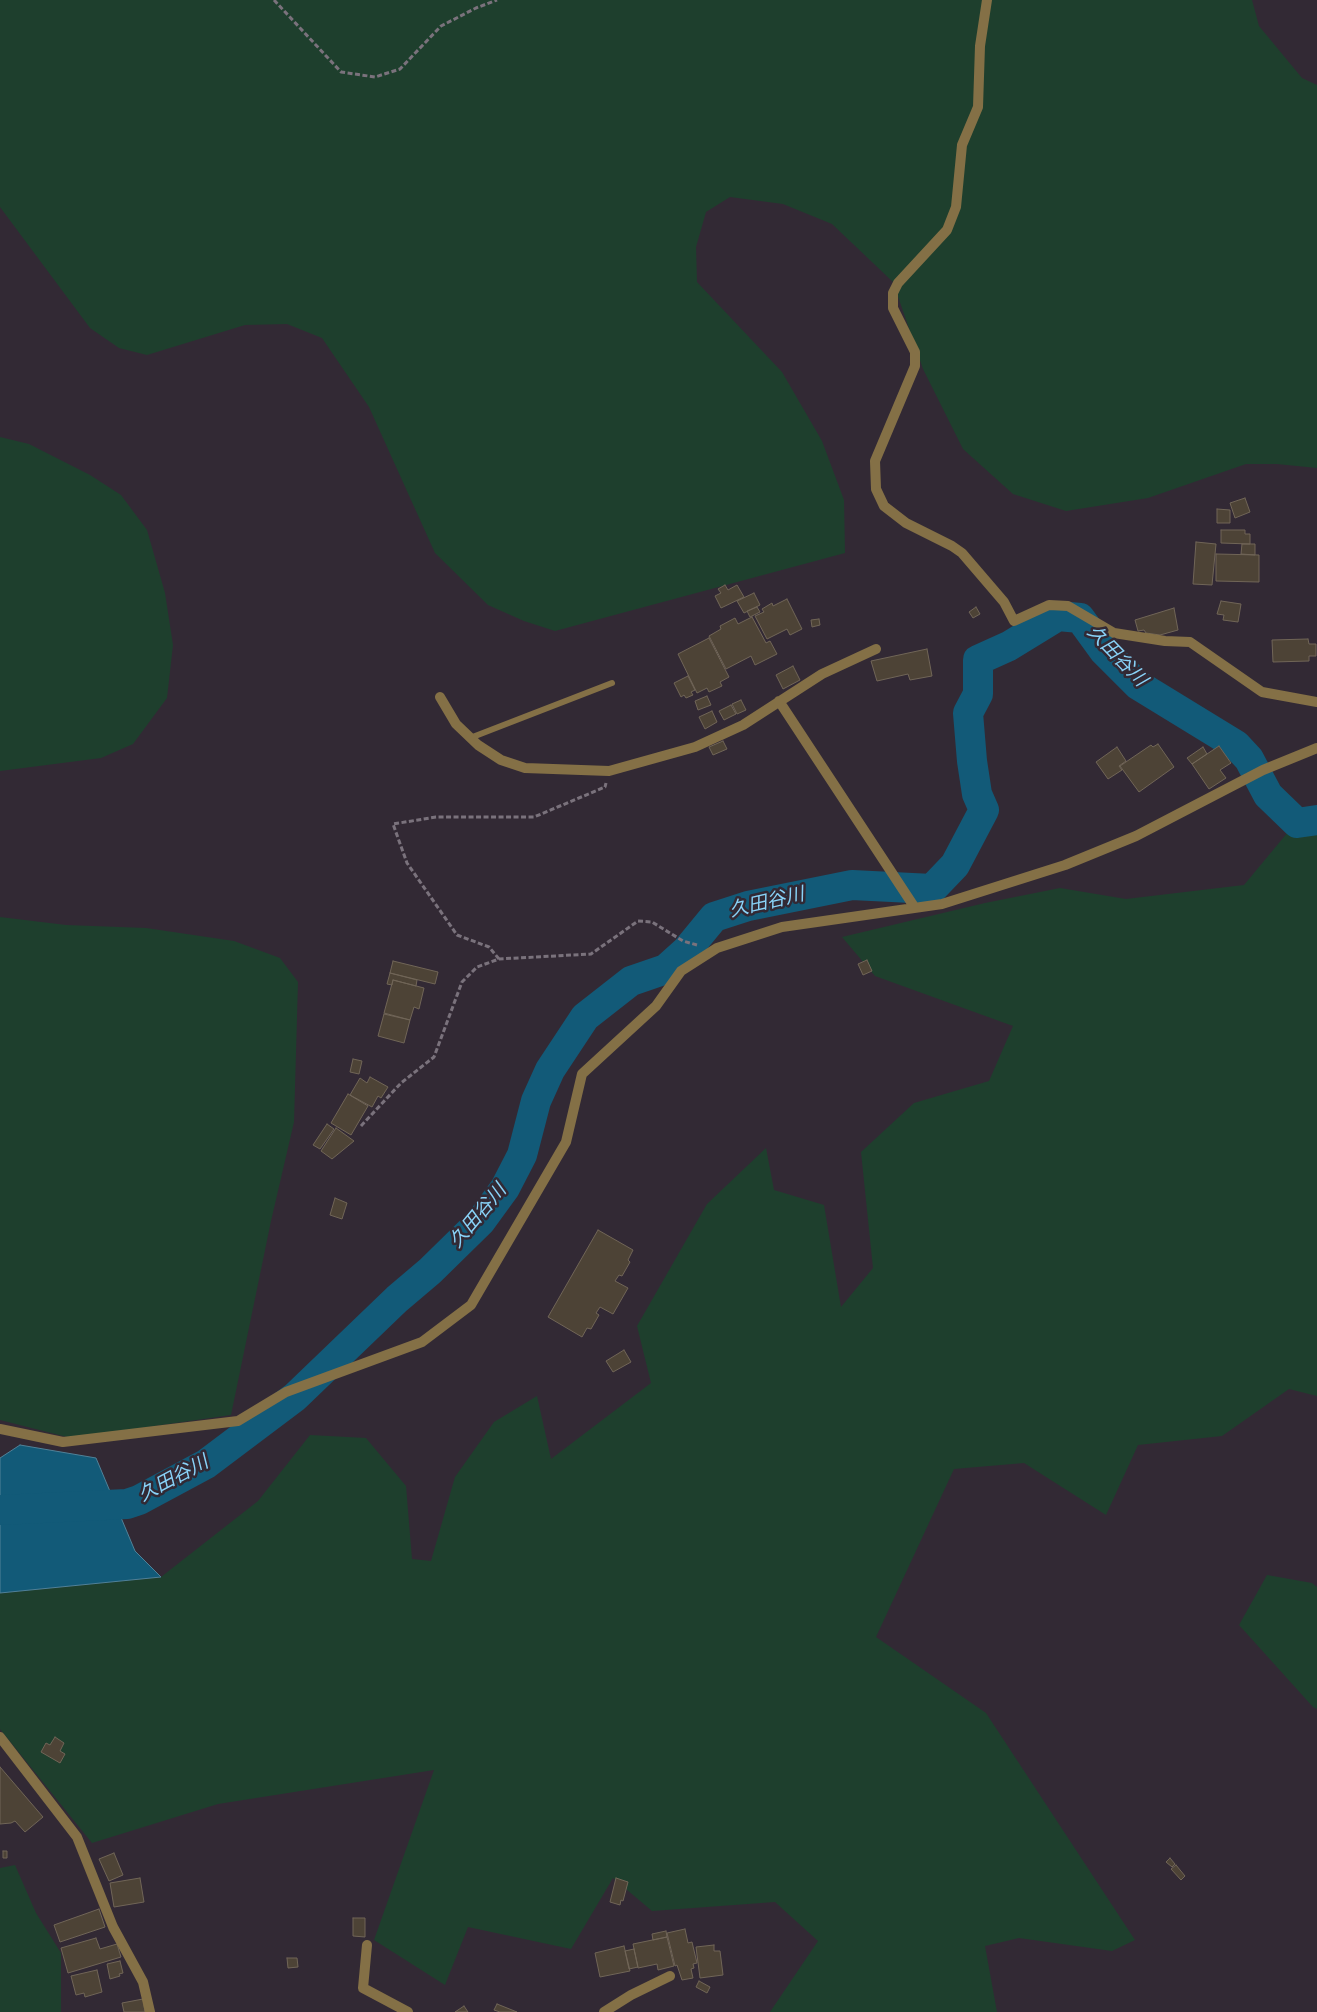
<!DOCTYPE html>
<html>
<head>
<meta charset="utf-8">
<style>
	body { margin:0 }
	canvas { display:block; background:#322934 }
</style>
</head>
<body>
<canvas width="1317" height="2012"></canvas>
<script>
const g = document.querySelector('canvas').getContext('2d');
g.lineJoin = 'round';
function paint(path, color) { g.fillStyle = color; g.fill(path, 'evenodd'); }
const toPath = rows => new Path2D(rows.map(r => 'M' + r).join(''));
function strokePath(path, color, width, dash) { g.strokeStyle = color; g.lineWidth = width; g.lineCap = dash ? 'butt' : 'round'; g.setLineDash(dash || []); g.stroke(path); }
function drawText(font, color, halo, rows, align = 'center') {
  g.font = font + ' "Source Sans 3","Noto Sans JP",sans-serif'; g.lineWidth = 5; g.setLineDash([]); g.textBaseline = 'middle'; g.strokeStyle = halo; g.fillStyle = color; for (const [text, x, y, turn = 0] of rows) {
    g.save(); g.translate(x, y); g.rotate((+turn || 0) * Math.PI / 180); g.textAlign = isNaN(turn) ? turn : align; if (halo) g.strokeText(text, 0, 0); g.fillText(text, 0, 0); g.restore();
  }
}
paint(toPath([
	[0,0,1252,0,1259,26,1302,78,1317,85,1317,468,1277,464,1246,464,1148,498,1066,511,1013,494,963,449,923,369,893,282,832,224,783,204,730,197,706,212,696,247,697,282,782,372,822,441,844,500,845,553,555,631,524,621,488,605,435,553,369,407,322,338,287,324,245,325,147,355,119,348,90,328,0,207],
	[0,437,29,444,90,475,121,495,147,530,165,593,173,645,167,698,133,744,101,758,0,771],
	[1293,826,1317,827,1317,1396,1289,1389,1222,1436,1138,1445,1106,1515,1024,1463,954,1469,876,1637,986,1713,1135,1940,1112,1951,1019,1938,985,1946,997,2012,770,2012,818,1941,775,1902,652,1911,613,1878,571,1949,468,1927,445,1985,374,1940,434,1770,218,1804,92,1843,0,1729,0,1593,161,1577,258,1501,310,1435,366,1438,406,1486,412,1559,431,1561,455,1477,494,1422,537,1396,551,1459,651,1383,637,1326,707,1204,766,1148,774,1190,824,1205,841,1307,873,1268,861,1152,914,1103,989,1081,1013,1026,875,976,842,937,985,903,1060,888,1126,899,1244,885],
	[0,917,66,925,146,928,234,941,280,958,298,982,294,1122,271,1221,231,1415,71,1438,0,1420],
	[1267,1575,1312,1583,1317,1587,1317,1709,1313,1707,1239,1625],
	[15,1865,36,1913,61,1953,61,2012,0,2012,0,1868]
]), '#1e3f2d');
const water = toPath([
	[20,1445,96,1458,135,1551,161,1577,0,1593,0,1458,20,1445]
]);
paint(water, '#125a78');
strokePath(water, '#508198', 1);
strokePath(toPath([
	[0,1510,127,1504,139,1500,206,1464,295,1397,397,1299,430,1271,481,1221,505,1188,522,1155,536,1101,550,1070,585,1017,631,981,666,969,686,951,714,917,748,906,852,885,932,889,955,865,984,810,977,794,972,761,968,713,978,694,978,660,1009,646,1058,616,1080,618,1104,651,1138,685,1236,745,1249,759,1268,795,1297,823,1317,820]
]), '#125a78', 30);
const building = toPath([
	[1245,498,1250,512,1235,518,1230,503,1245,498],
	[1217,509,1230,510,1230,523,1217,523,1217,509],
	[1221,530,1245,530,1245,534,1250,534,1250,544,1221,543,1221,530],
	[1196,542,1216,544,1212,585,1193,584,1196,542],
	[1242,544,1255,544,1255,555,1241,554,1242,544],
	[1216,554,1259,555,1259,582,1216,581,1216,554],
	[725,585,728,590,737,585,744,597,721,608,715,596,721,593,718,589,725,585],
	[754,593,760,605,744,613,737,601,754,593],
	[787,599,802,629,790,635,787,629,767,639,755,616,764,612,762,609,772,603,773,606,787,599],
	[1221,601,1241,604,1238,622,1223,620,1224,615,1217,614,1221,601],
	[757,607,760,612,750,617,747,611,757,607],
	[976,607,980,614,973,618,969,612,976,607],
	[1174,608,1178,630,1160,635,1146,633,1144,630,1138,631,1135,620,1174,608],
	[752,617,766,643,770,641,777,654,755,665,751,656,726,669,709,636,721,629,720,626,735,618,738,624,752,617],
	[819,619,820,625,812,627,811,620,819,619],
	[709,638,729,677,720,682,722,686,709,692,707,688,697,693,678,654,709,638],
	[1308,639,1309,644,1316,644,1316,656,1309,656,1309,661,1273,662,1272,640,1308,639],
	[927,649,932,676,910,680,908,674,877,681,871,661,927,649],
	[793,666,800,680,783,689,776,675,793,666],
	[688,676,695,690,691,692,693,695,686,698,684,695,681,697,674,683,688,676],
	[707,696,711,705,698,710,695,701,707,696],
	[741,700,746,710,737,714,732,704,741,700],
	[731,705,736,714,724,720,719,711,731,705],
	[712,711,717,722,705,729,699,717,712,711],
	[723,741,727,749,713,755,709,747,723,741],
	[1158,744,1174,767,1139,792,1120,766,1151,745,1153,747,1158,744],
	[1219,746,1231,763,1220,770,1226,778,1209,789,1192,764,1219,746],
	[1117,747,1126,761,1119,766,1122,770,1108,779,1096,762,1117,747],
	[1203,747,1207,754,1192,764,1187,758,1203,747],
	[867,960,872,971,863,975,858,964,867,960],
	[393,961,438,972,435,984,390,973,393,961],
	[390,973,417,980,416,986,393,980,392,985,387,984,390,973],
	[393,980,424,988,419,1009,414,1007,410,1020,384,1013,393,980],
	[384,1014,410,1020,404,1043,378,1036,384,1014],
	[353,1059,362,1061,359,1074,350,1072,353,1059],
	[370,1077,388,1087,381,1098,378,1096,372,1107,350,1095,360,1078,367,1083,370,1077],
	[348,1094,368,1106,351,1135,331,1123,348,1094],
	[327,1124,334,1129,320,1149,313,1145,327,1124],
	[336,1128,354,1141,332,1159,321,1151,336,1128],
	[335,1198,347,1203,342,1219,330,1215,335,1198],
	[598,1230,633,1250,628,1260,630,1262,622,1276,619,1275,615,1281,628,1288,613,1314,600,1307,596,1313,599,1315,591,1329,587,1328,582,1337,548,1317,598,1230],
	[624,1350,631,1362,613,1372,606,1361,624,1350],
	[55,1737,64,1743,60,1751,65,1754,60,1763,41,1752,46,1743,50,1745,55,1737],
	[0,1767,43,1817,25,1832,15,1821,11,1823,0,1824,0,1767],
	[3,1851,7,1851,7,1858,3,1858,3,1851],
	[114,1853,123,1875,109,1881,99,1859,114,1853],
	[1170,1858,1175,1864,1172,1867,1166,1862,1170,1858],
	[1176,1865,1185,1876,1181,1880,1171,1869,1176,1865],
	[140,1878,144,1902,114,1907,110,1883,140,1878],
	[616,1878,628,1882,623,1901,621,1900,620,1905,610,1902,616,1878],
	[99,1909,105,1927,60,1942,54,1925,99,1909],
	[353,1918,365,1918,365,1937,353,1936,353,1918],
	[685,1929,688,1943,692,1942,697,1963,693,1964,694,1968,691,1969,693,1978,682,1980,677,1965,675,1966,667,1933,685,1929],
	[666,1931,667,1937,653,1940,652,1934,666,1931],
	[667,1937,674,1966,658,1970,657,1964,638,1968,633,1944,667,1937],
	[96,1938,100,1949,117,1944,121,1957,68,1973,61,1948,96,1938],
	[714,1945,714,1951,720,1951,723,1975,700,1978,696,1947,714,1945],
	[624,1946,630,1971,600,1977,595,1953,624,1946],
	[634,1949,638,1967,629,1969,625,1951,634,1949],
	[287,1958,297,1958,298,1967,288,1968,287,1958],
	[120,1961,123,1973,119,1974,120,1976,110,1979,107,1964,120,1961],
	[97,1970,102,1992,85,1997,84,1993,76,1995,71,1976,97,1970],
	[699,1981,710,1987,707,1993,696,1987,699,1981],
	[143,1999,145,2012,124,2012,122,2003,143,1999],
	[497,2004,517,2012,500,2012,494,2010,497,2004],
	[464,2006,468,2012,455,2012,464,2006]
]);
paint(building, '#4d4336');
strokePath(building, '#706557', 1);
strokePath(toPath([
	[274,0,341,72,375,77,400,69,441,26,476,8,497,0],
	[499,959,489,947,457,935,407,863,393,824,436,817,534,817,605,787,606,783],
	[361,1126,401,1083,434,1057,462,982,477,967,499,959,591,954,638,921,652,922,683,941,697,945]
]), '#7a727c', 3, [5, 2.5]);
strokePath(toPath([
	[470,738,612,683]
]), '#847046', 6);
strokePath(toPath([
	[987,0,980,46,978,107,962,145,956,207,947,230,898,283,893,293,893,308,915,352,915,366,875,461,876,489,884,506,906,523,952,546,962,553,1004,602,1014,621,1049,605,1068,606,1114,633,1165,641,1190,642,1262,692,1317,702],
	[440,697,456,724,478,745,501,760,525,768,609,771,695,747,743,725,822,674,876,649],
	[779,701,915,908],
	[0,1429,63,1442,238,1421,286,1392,422,1342,471,1305,566,1142,582,1074,656,1006,681,971,717,948,782,927,942,904,1065,865,1136,836,1263,770,1317,748],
	[0,1737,77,1837,113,1927,143,1982,150,2012],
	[367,1945,363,1988,408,2012],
	[604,2012,631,1995,670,1976]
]), '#847046', 10);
drawText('italic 19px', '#89d3f8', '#322934', [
	["久田谷川",1116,657,46],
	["久田谷川",767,904,-13],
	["久田谷川",479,1217,-50],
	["久田谷川",174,1480,-28]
]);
</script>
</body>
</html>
